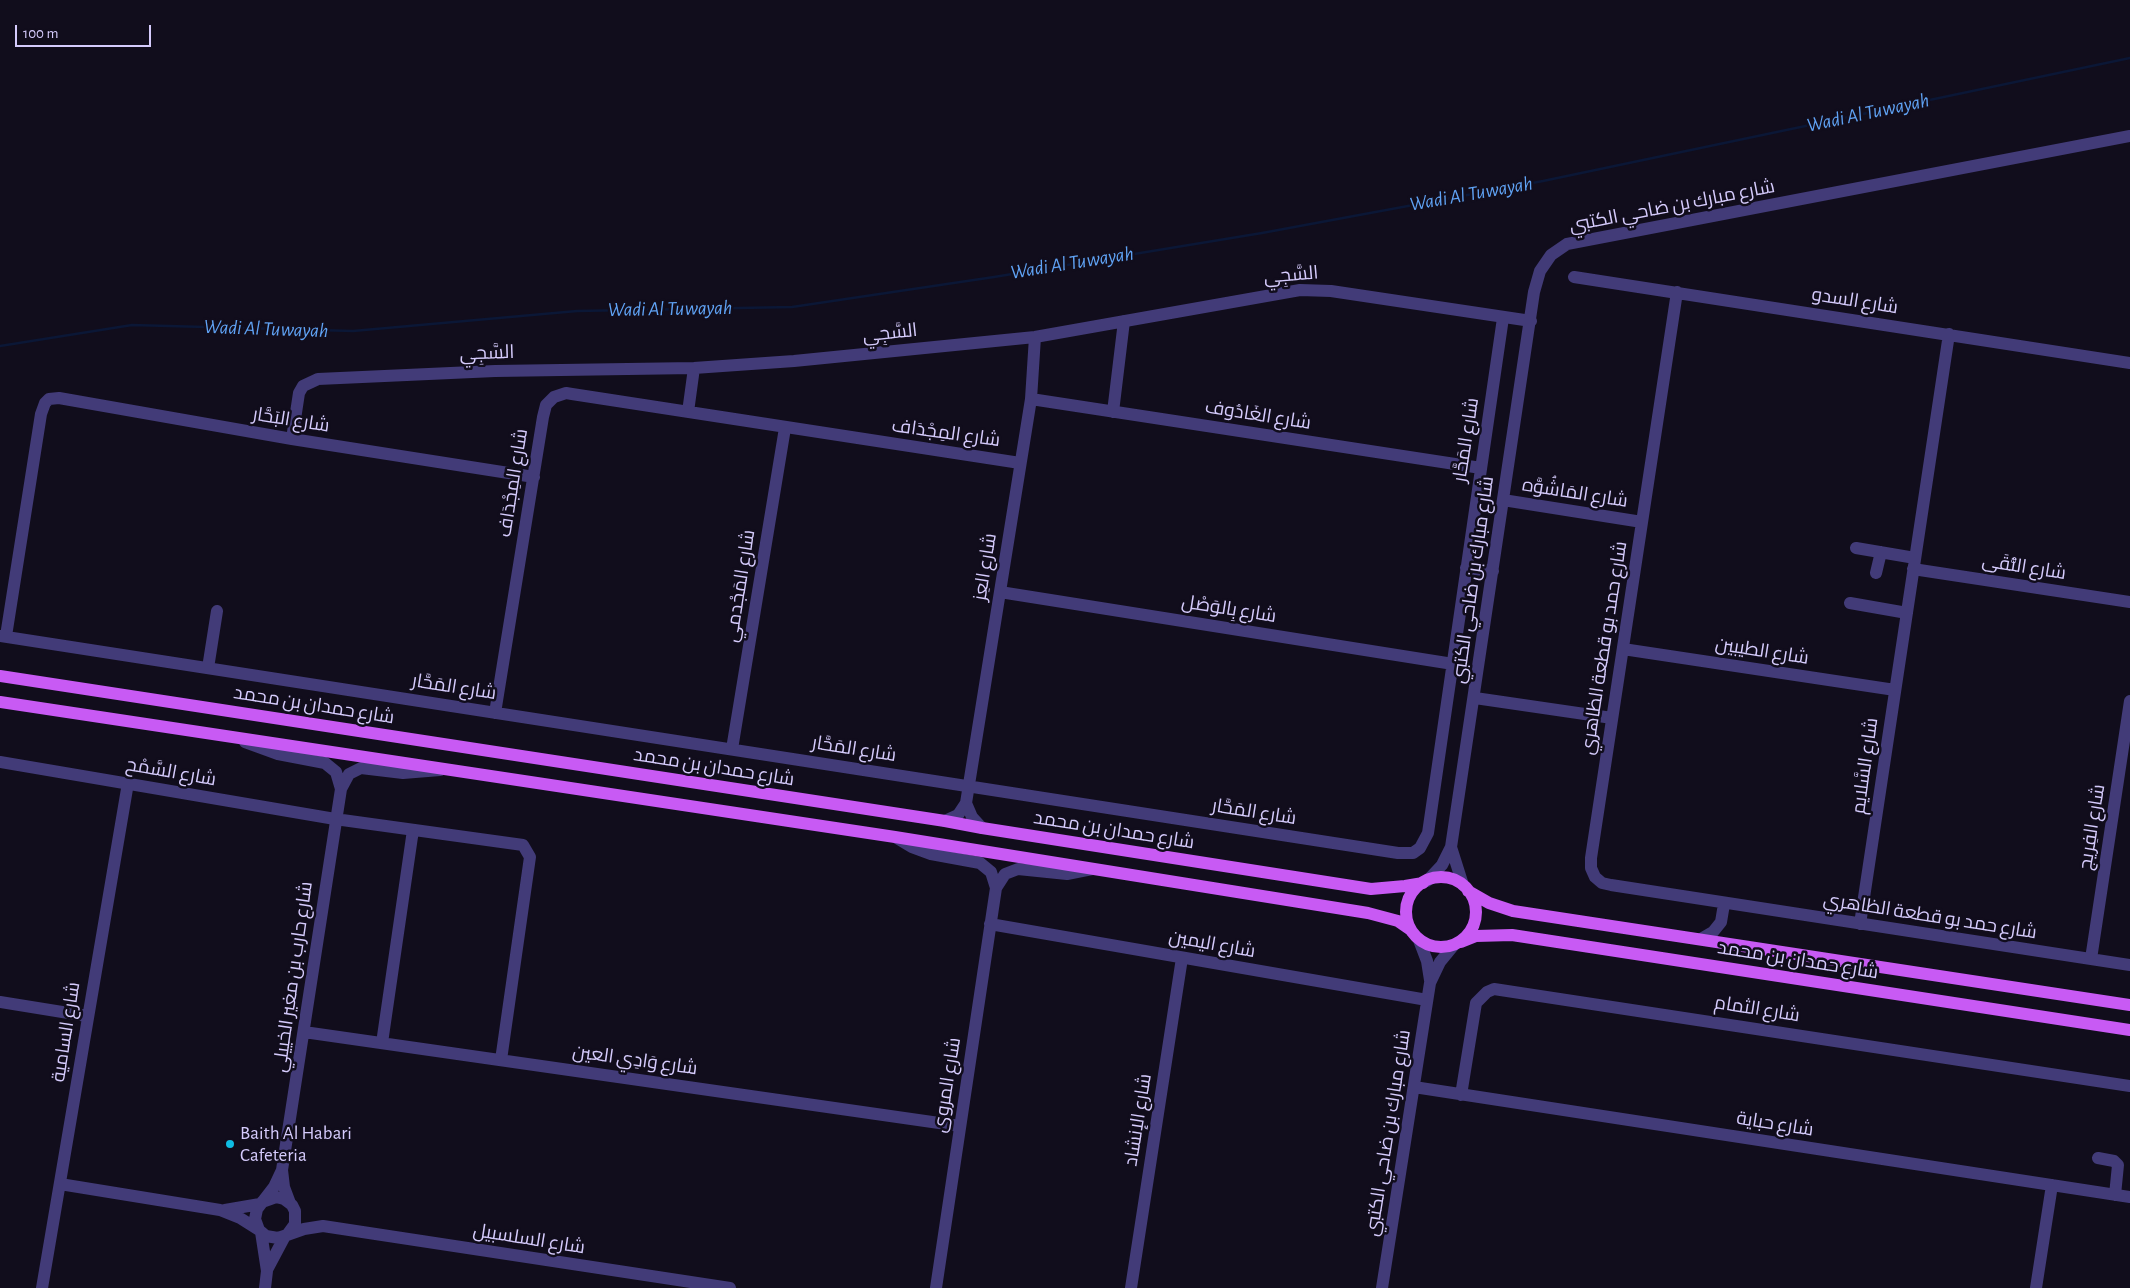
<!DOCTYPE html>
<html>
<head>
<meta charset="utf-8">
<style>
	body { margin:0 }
	#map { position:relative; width:2130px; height:1288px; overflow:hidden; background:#110d1c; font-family:"Alegreya Sans",sans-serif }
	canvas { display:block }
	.scale { position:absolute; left:15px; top:25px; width:136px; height:22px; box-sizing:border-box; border:2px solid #d5cbfc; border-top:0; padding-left:6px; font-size:15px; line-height:18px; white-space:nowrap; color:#d5cbfc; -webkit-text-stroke:4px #110d1c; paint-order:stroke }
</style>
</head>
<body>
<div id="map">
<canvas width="2130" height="1288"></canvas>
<div class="scale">100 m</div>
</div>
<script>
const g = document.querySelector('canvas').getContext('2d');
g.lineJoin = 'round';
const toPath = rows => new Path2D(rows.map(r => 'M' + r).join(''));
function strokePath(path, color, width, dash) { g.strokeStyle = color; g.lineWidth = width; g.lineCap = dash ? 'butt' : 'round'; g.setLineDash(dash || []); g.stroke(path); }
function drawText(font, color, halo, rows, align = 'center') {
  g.font = font + ' "Alegreya Sans",Cairo,sans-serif'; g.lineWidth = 5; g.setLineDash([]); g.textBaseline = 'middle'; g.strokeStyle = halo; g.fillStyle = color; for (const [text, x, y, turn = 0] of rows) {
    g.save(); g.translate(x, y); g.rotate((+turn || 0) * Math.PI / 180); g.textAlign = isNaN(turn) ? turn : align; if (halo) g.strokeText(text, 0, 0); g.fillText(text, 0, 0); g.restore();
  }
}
strokePath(toPath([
	[0,346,132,325,353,331,577,311,792,307,994,277,1262,233,1543,181,2130,58]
]), '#0b1736', 2.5);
strokePath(toPath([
	[1574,277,2130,363],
	[1677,292,1591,858,1591,868,1595,877,1602,883,1611,885,2130,965],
	[1031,399,1481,468],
	[688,412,694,368],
	[1113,412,1124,321],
	[292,439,299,393,303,386,318,379,495,371,694,368,794,361,1035,337,1300,290,1331,291,1531,321],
	[1503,500,1642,522],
	[1856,548,1915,558],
	[1466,568,1493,571],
	[1913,569,2130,602],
	[1876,573,1881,552],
	[1000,592,1453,664],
	[1850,603,1907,613],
	[0,636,1398,853,1413,853,1420,848,1428,833,1503,318],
	[6,636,41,414,45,403,49,399,59,398,292,439,534,477],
	[1623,649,1895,690],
	[208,668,217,611],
	[1475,698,1612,718],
	[495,713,543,417,546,405,554,397,566,393,572,394,1020,463],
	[245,742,278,754,325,763,336,772,341,789],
	[732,749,785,428],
	[0,762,335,819,523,845,530,857,501,1060],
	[966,803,972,817,982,828],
	[945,821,958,815,966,803,1031,399,1035,337],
	[897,838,912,847,931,854,980,863,991,872,996,888],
	[1451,847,1463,885],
	[1427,881,1442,865,1451,847,1534,292,1540,271,1551,255,1567,244,2130,136],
	[990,924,1427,1000],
	[1860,924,1949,334],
	[1701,939,1713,932,1721,922,1724,904],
	[1419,940,1427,961,1430,980],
	[2091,959,2130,701],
	[0,1002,87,1016],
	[304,1032,960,1126],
	[382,1043,413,830],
	[1414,1087,2130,1197],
	[1461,1095,1476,1003,1487,992,1494,989,2130,1086],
	[2098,1158,2114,1161,2118,1165,2115,1195],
	[60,1184,220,1210,240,1218,259,1230],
	[262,1202,276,1197,284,1199,292,1205,295,1211,295,1224,287,1235,278,1238,266,1236,259,1230,255,1219,257,1209,274,1187,282,1170],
	[290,1203,284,1187,282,1170,341,789,349,774,361,768,403,773,440,770],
	[225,1210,260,1204],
	[261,1232,267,1271,265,1288],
	[287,1235,304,1229,323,1226,730,1288],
	[268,1268,285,1236],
	[42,1288,128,783],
	[936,1288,996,888,1005,874,1018,869,1067,874,1092,869],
	[1131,1288,1182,958],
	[1382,1288,1430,983,1440,962,1454,945],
	[2036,1288,2052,1185]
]), '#423b78', 12);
strokePath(toPath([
	[0,676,945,821,982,828,1371,889,1405,886,1423,883],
	[0,702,895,837,1368,913,1398,921,1411,930],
	'1406 912a35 35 0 1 1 70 0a35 35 0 1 1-70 0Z',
	[1468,891,1489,903,1513,911,2130,1005],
	[1461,942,1476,936,1512,935,2130,1030]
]), '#c85af4', 12);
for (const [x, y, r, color] of [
	[230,1144,5,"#0fbde4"]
]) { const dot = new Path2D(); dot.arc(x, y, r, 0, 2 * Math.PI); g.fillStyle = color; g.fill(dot); strokePath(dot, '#110d1c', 2); }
drawText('19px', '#d5cbfc', '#110d1c', [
	["شارع مبارك بن ضاحي الكتبي",1672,206,-11],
	["السَّجِي",1291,275,-5],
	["شارع السدو",1855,301,9],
	["السَّجِي",890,333,-6],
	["السَّجِي",487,353,-2],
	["شارع الغَادُوف",1258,415,9],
	["شارع البَحَّار",291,420,9],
	["شارع المِجْدَاف",946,433,8],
	["شارع المَحَّار",1466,440,-81],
	["شارع المِجْدَاف",513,483,-81],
	["شارع المَاشُوَّه",1575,493,9],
	["شارع العِز",985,567,-81],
	["شارع التُّقَى",2024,567,9],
	["شارع مبارك بن ضاحي الكتبي",1473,580,-82],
	["شارع المَجْدمي",740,586,-81],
	["شارع بِالوَصْل",1229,609,9],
	["شارع حمد بو قطعة الظاهري",1604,648,-81],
	["شارع الطيبين",1762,651,9],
	["شارع المَحَّار",454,687,9],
	["شارع حمدان بن محمد",314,705,9],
	["شارع المَحَّار",854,749,9],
	["شارع السَّلايم",1865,766,-82],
	["شارع حمدان بن محمد",714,767,9],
	["شارع السَّمْح",171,772,10],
	["شارع المَحَّار",1254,812,9],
	["شارع الفِريج",2092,827,-81],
	["شارع حمدان بن محمد",1114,830,9],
	["شارع حمد بو قطعة الظاهري",1930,916,9],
	["شارع اليمين",1212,944,10],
	["شارع حمدان بن محمد",1798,960,9],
	["شارع حارب بن مغير الخييلي",293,977,-82],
	["شارع الثمام",1757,1009,9],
	["شارع السامية",66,1032,-81],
	["شارع وَادِي العين",635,1060,8],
	["شارع المروى",947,1085,-81],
	["شارع الإنشاد",1138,1120,-81],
	["شارع حباية",1775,1124,9],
	["شارع مبارك بن ضاحي الكتبي",1388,1133,-81],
	["شارع السلسبيل",529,1239,9]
]);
drawText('19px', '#d5cbfc', '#110d1c', [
	["Baith Al Habari",240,1133],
	["Cafeteria",240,1155]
], 'left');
drawText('italic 20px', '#60a3f5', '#110d1c', [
	["Wadi Al Tuwayah",1868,113,-12],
	["Wadi Al Tuwayah",1471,194,-10],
	["Wadi Al Tuwayah",1072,263,-9],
	["Wadi Al Tuwayah",670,309,-1],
	["Wadi Al Tuwayah",266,329,2]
]);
</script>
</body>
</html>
